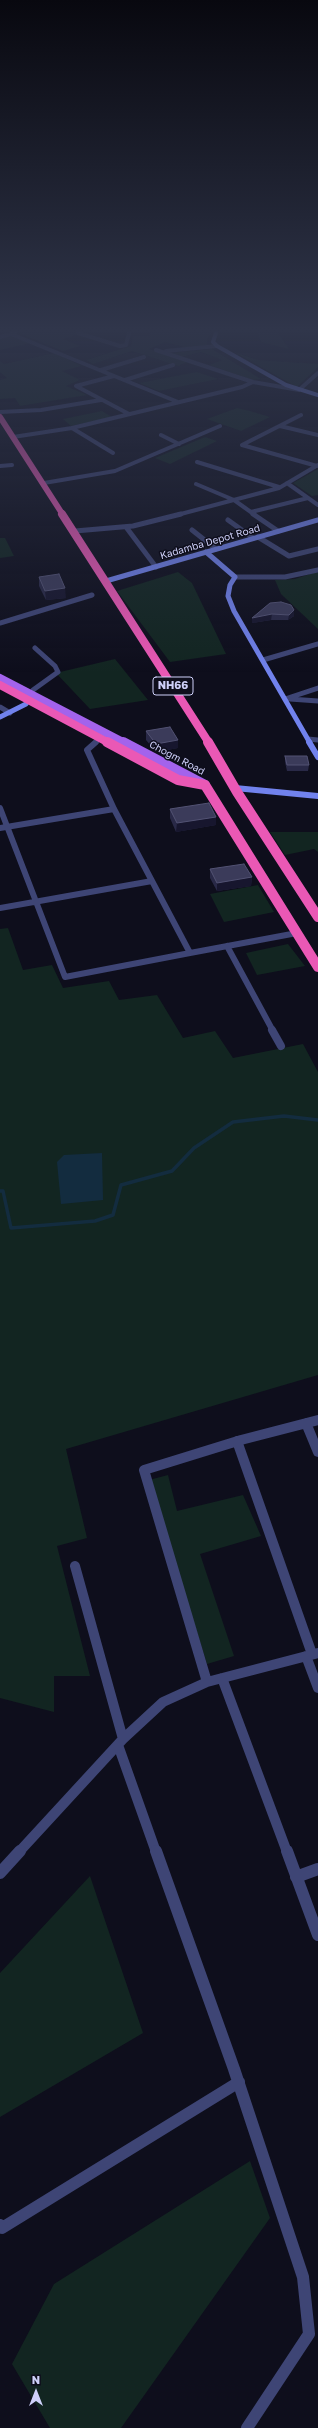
<!DOCTYPE html>
<html>
<head>
<meta charset="utf-8">
<style>
	body { margin:0 }
	#map { position:relative; width:318px; height:2428px; overflow:hidden; background:#0e0e1c; font-family:"Golos Text",sans-serif }
	canvas { display:block }
	.north { position:absolute; left:16px; top:2372px; width:40px; height:40px; -webkit-text-stroke:3px #0e0e1c; paint-order:stroke; rotate:0deg; font-size:11px; font-weight:700; line-height:16px; text-align:center; color:#ced0f9 }
	.north::after { content:''; display:block; margin:auto; width:14px; height:18px; background:#ced0f9; clip-path:polygon(50% 0,100% 100%,50% 72%,0 100%) }
</style>
</head>
<body>
<div id="map">
<canvas width="318" height="2428"></canvas>
<div class="north">N</div>
</div>
<script>
const g = document.querySelector('canvas').getContext('2d');
g.lineJoin = 'round';
function paint(path, color) { g.fillStyle = color; g.fill(path, 'evenodd'); }
const toPath = rows => new Path2D(rows.map(r => 'M' + r).join(''));
function strokePath(path, color, width, dash) { g.strokeStyle = color; g.lineWidth = width; g.lineCap = dash ? 'butt' : 'round'; g.setLineDash(dash || []); g.stroke(path); }
function drawText(font, color, halo, rows, align = 'center') {
  g.font = font + ' "Golos Text",sans-serif'; g.lineWidth = 3; g.setLineDash([]); g.textBaseline = 'middle'; g.strokeStyle = halo; g.fillStyle = color; for (const [text, x, y, turn = 0] of rows) {
    g.save(); g.translate(x, y); g.rotate((+turn || 0) * Math.PI / 180); g.textAlign = isNaN(turn) ? turn : align; if (halo) g.strokeText(text, 0, 0); g.fillText(text, 0, 0); g.restore();
  }
}
paint(toPath([
	[19,333,74,333,79,334,63,339,80,346,63,351],
	[150,333,211,333,207,339,207,345,189,348,165,342,149,349,187,362,178,366,132,351,93,364,86,360,131,346,133,336,149,336],
	[258,333,278,333,289,349,261,342],
	[11,334,31,343,0,350,0,338],
	[212,349,261,379,253,380,209,365,222,360,201,352,182,357,172,353],
	[234,352,258,360,318,364,318,367,297,387],
	[54,353,82,366,62,371,80,380,66,386,87,395,20,406,15,398,0,399,0,380,7,378,0,372,0,361,4,364],
	[197,372,218,379,159,391,139,383],
	[237,408,250,411,270,417,241,431,207,419],
	[102,411,112,417,71,426,63,419],
	[205,437,217,441,170,464,155,458],
	[318,469,318,495,312,496,293,483],
	[0,538,5,538,14,556,0,558],
	[178,572,192,583,226,654,170,662,117,591],
	[316,572,318,573,318,629,281,594,275,580,295,579],
	[115,659,148,700,90,709,56,673],
	[270,832,318,832,318,852,314,849,285,855],
	[258,885,274,912,224,922,210,894],
	[8,928,23,970,52,965,63,988,109,981,119,1000,157,995,183,1038,215,1031,233,1058,303,1044,318,1072,318,1375,66,1449,87,1538,57,1546,90,1676,54,1676,54,1712,0,1698,0,929],
	[288,944,305,966,257,975,246,953],
	[168,1475,177,1511,243,1495,261,1536,200,1554,234,1656,207,1664,149,1480],
	[90,1876,143,2033,0,2117,0,1973],
	[250,2161,270,2218,121,2428,50,2428,12,2364,54,2284]
]), '#122521');
paint(toPath([
	[102,1153,103,1200,61,1204,57,1162,64,1155]
]), '#132c3f');
strokePath(toPath([
	[0,1191,3,1191,11,1228,95,1221,113,1215,121,1185,172,1171,194,1148,233,1122,284,1116,318,1120]
]), '#132c3f', 3.5);
strokePath(toPath([
	[78,333,120,346,126,345,129,333],
	[11,334,178,402],
	[0,337,15,333],
	[156,350,253,382,299,390,318,373],
	[166,351,217,346],
	[101,370,144,357],
	[114,376,76,386,129,414],
	[125,380,173,365],
	[0,412,41,410,101,400],
	[301,415,242,445,317,466],
	[280,426,318,435],
	[161,435,179,444],
	[13,437,72,428],
	[113,453,72,428,242,387,253,382],
	[197,462,279,487],
	[0,466,12,465],
	[44,483,115,471,220,426],
	[287,483,318,505],
	[196,484,234,500,255,515],
	[251,512,308,498],
	[177,515,279,488,318,465]
]), '#3e4575', 4);
strokePath(toPath([
	[253,514,278,531],
	[228,520,253,538],
	[126,527,156,567],
	[192,530,216,549],
	[75,531,133,526,181,514],
	[258,537,289,556,318,549],
	[235,577,285,577,318,570],
	[0,623,92,595],
	[263,660,318,644],
	[32,694,33,690,58,672,55,666,35,648],
	[285,699,318,688],
	[290,699,318,701],
	[0,707,10,713],
	[308,739,318,740],
	[95,743,105,734]
]), '#3e4575', 5);
strokePath(toPath([
	[96,742,87,750,114,809,190,953,297,933],
	[0,808,65,977,190,953],
	[0,828,114,809],
	[0,908,152,881],
	[227,946,273,1031]
]), '#3e4575', 6);
strokePath(toPath([
	[272,1030,281,1046]
]), '#3e4575', 8);
strokePath(toPath([
	[306,1423,318,1452],
	[237,1441,312,1654],
	[75,1566,123,1739],
	[306,1656,318,1688],
	[222,1678,287,1852],
	[207,1682,144,1470,241,1440,318,1420],
	[118,1745,156,1852],
	[19,1852,123,1739,163,1702,207,1682,318,1653]
]), '#3e4575', 10);
strokePath(toPath([
	[156,1851,234,2069,303,2277,309,2334,247,2428],
	[287,1851,318,1935],
	[0,1873,20,1851],
	[296,1877,318,1869],
	[0,2225,2,2228,239,2082]
]), '#3e4575', 12);
strokePath(toPath([
	[216,333,213,342,217,346,286,385,318,395]
]), '#7182ed', 4);
strokePath(toPath([
	[206,552,235,577,230,585,228,596,234,611,310,743],
	[106,581,318,520],
	[0,717,26,704,31,695]
]), '#7182ed', 5);
strokePath(toPath([
	[309,742,318,757],
	[235,788,318,796]
]), '#7182ed', 6);
strokePath(toPath([
	[0,678,125,743]
]), '#a363ec', 8);
strokePath(toPath([
	[123,742,205,785]
]), '#a363ec', 10);
strokePath(toPath([
	[0,417,63,515]
]), '#ea58b5', 6);
strokePath(toPath([
	[62,514,209,743],
	[0,685,109,743]
]), '#ea58b5', 8);
strokePath(toPath([
	[107,742,178,780,205,785,318,967],
	[208,742,237,792,318,917]
]), '#ea58b5', 10);
paint(toPath([
	[39,577,66,598,46,600,39,586],
	[270,603,294,616,288,620,271,620,252,623,252,618],
	[146,731,178,748,156,752,146,740],
	[285,756,309,765,308,771,287,771,285,762],
	[170,809,216,817,216,825,176,832,170,818],
	[210,869,252,877,251,886,217,891,210,878]
]), '#292947');
paint(toPath([
	[65,588,66,598,46,600,45,591],
	[294,610,294,616,288,620,289,615],
	[272,614,271,620,252,623,252,618],
	[178,740,178,748,156,752,156,744],
	[216,817,216,825,176,832,177,823],
	[252,877,251,886,217,891,217,883]
]), '#17162e');
const building = toPath([
	[59,574,65,588,45,591,39,577,59,574],
	[281,602,291,605,294,610,289,615,272,614,252,618,270,603,281,602],
	[170,727,178,740,156,744,146,731,170,727],
	[285,756,307,756,309,765,287,765,285,756],
	[209,803,216,817,177,823,170,809,209,803],
	[244,864,252,877,217,883,210,869,244,864]
]);
paint(building, '#3b3b5a');
strokePath(building, '#525273', 1);
const sky = g.createLinearGradient(0, 0, 0, 673);
sky.addColorStop(0, '#08080f');
sky.addColorStop(0.49, '#30364b');
sky.addColorStop(1, '#30364b00');
g.fillStyle = sky;
g.fillRect(0, 0, 318, 673);
drawText('10px', '#ced0f9', '#0e0e1c', [
	["Kadamba Depot Road",210,542,-16],
	["Chogm Road",177,758,28]
]);
for (const [x, y, w] of [
	[173,686,40]
]) { const box = new Path2D(); box.roundRect(x - w / 2, y - 9, w, 18, 3); g.fillStyle = '#0e0e1c'; g.fill(box); strokePath(box, '#ced0f9', 1); }
drawText('bold 11px', '#ced0f9', null, [
	["NH66",173,686]
]);
</script>
</body>
</html>
